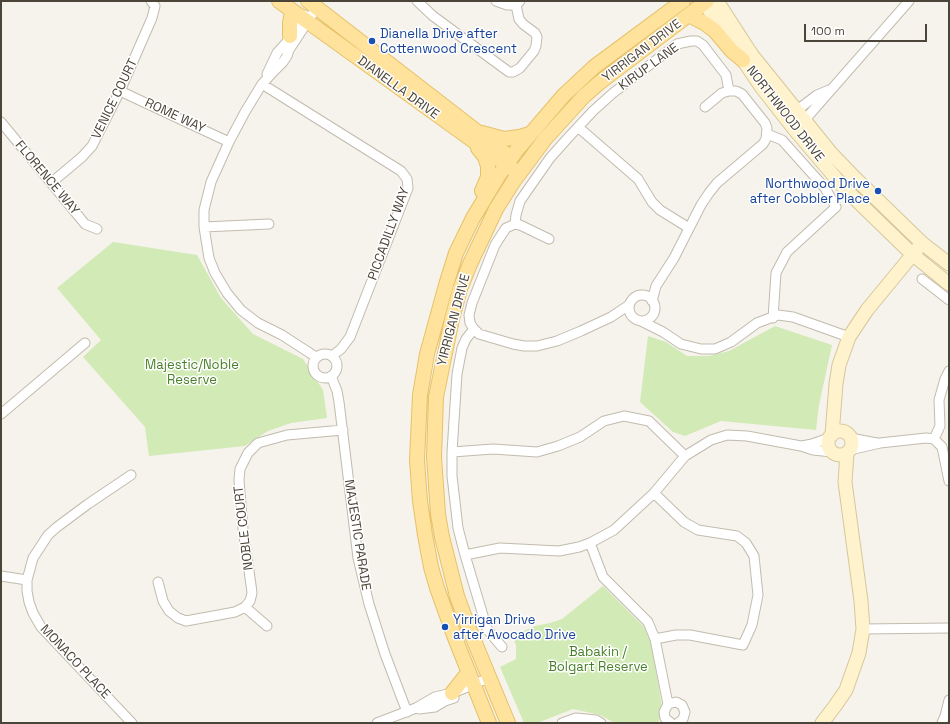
<!DOCTYPE html>
<html>
<head>
<meta charset="utf-8">
<style>
	body { margin:0 }
	#map { position:relative; width:950px; height:724px; overflow:hidden; background:#f6f3ec; font-family:"Space Grotesk",sans-serif }
	canvas { display:block }
	.frame { position:absolute; inset:0; border:2px solid #4b4439; pointer-events:none }
	.scale { position:absolute; left:804px; top:24px; width:123px; height:18px; box-sizing:border-box; border:2px solid #4b4439; border-top:0; padding-left:5px; font-size:12px; line-height:14px; white-space:nowrap; color:#4b4439; -webkit-text-stroke:3px #fff; paint-order:stroke }
</style>
</head>
<body>
<div id="map">
<canvas width="950" height="724"></canvas>
<div class="frame"></div>
<div class="scale">100 m</div>
</div>
<script>
const g = document.querySelector('canvas').getContext('2d');
g.lineJoin = 'round';
function paint(path, color) { g.fillStyle = color; g.fill(path, 'evenodd'); }
const toPath = rows => new Path2D(rows.map(r => 'M' + r).join(''));
function strokePath(path, color, width, dash) { g.strokeStyle = color; g.lineWidth = width; g.lineCap = dash ? 'butt' : 'round'; g.setLineDash(dash || []); g.stroke(path); }
function drawText(font, color, halo, rows, align = 'center') {
  g.font = font + ' "Space Grotesk",sans-serif'; g.lineWidth = 3; g.setLineDash([]); g.textBaseline = 'middle'; g.strokeStyle = halo; g.fillStyle = color; for (const [text, x, y, turn = 0] of rows) {
    g.save(); g.translate(x, y); g.rotate((+turn || 0) * Math.PI / 180); g.textAlign = isNaN(turn) ? turn : align; if (halo) g.strokeText(text, 0, 0); g.fillText(text, 0, 0); g.restore();
  }
}
paint(toPath([
	[113,242,197,255,221,298,253,334,303,359,323,390,327,418,291,423,268,431,245,446,149,456,145,427,83,357,101,340,57,288],
	[775,326,832,345,819,405,816,430,721,421,685,436,673,432,640,402,648,336,666,342,687,356,709,356,729,351],
	[603,586,644,627,651,643,661,700,662,710,659,721,657,723,615,723,600,715,573,709,537,723,524,723,500,667,516,659,516,645,512,636,535,626,550,623,562,619]
]), '#d2eab5');
const street = toPath([
	[417,1,433,16,509,72,513,72,520,68,534,51,536,46,537,37,535,33,523,24,519,19,516,5],
	[496,1,507,5,516,5,520,1],
	[267,74,277,53,286,43,305,15],
	[262,84,401,171,407,179,408,188,350,337,341,349,332,356],
	[120,91,229,142],
	[792,114,817,95,829,90],
	[1,122,85,224,97,229],
	[802,123,909,1],
	[578,127,638,179,652,202,660,210,689,228],
	[767,134,782,140,825,188,836,207,787,252,776,273,773,318],
	[51,183,82,157,92,146,120,91,152,18,155,6,151,1],
	[515,224,516,215,520,201,550,158,566,140,593,111,613,93,677,44,691,41,697,41,703,45,726,75,729,91],
	[204,227,269,224],
	[549,239,520,225,515,224,506,228,495,245,472,303,469,315,470,323,474,329,479,334,513,344,524,346,537,346,557,341,581,331,611,317,629,305],
	[922,279,949,300],
	'629 308a13 13 0 1 1 26 0a13 13 0 1 1-26 0Z',
	[652,301,656,286,674,258,701,205,709,193,717,183,763,144,766,139,767,128,765,123,742,94,736,91,729,91,722,93,705,107],
	[641,321,663,332,681,344,701,349,715,349,731,342,757,323,778,315,793,317,849,337],
	[474,329,466,339,462,348,457,374,452,452,452,476,458,528,465,555,487,629,502,647],
	'313 366a12 12 0 1 1 24 0a12 12 0 1 1-24 0Z',
	[316,357,282,335,258,323,241,310,227,293,215,273,209,258,204,227,204,210,211,182,229,142,245,112,262,84,276,69,283,62,287,56,289,50,317,7],
	[331,376,337,391,339,402,358,558,369,604,385,654,407,712],
	[1,414,85,343],
	[850,438,877,443],
	[934,439,940,426,939,400,945,379,949,371],
	[802,446,812,444,829,438],
	[850,450,880,443,926,438,934,439,942,447,949,481],
	[452,452,493,449,537,452,558,446,580,437,604,421,624,416,649,421,685,456],
	[131,475,88,504,57,527,48,535,33,558,27,580,27,591,29,602,33,613,41,627,132,723],
	[654,493,684,522,698,530,737,536,746,543,754,556,758,595,752,625,743,645,690,635,676,635,655,639],
	[590,543,603,577,648,622,655,639,668,704],
	[465,555,500,548,559,551,579,547,590,543,614,530,654,493,685,456,711,440,727,435,747,436,801,446,813,450,832,452],
	[1,576,27,580],
	[158,582,163,601,169,611,178,618,186,621,235,612,245,607,250,601,252,593,251,585,243,529,239,480,240,469,248,453,258,443,287,435,343,430],
	[245,607,267,626],
	[863,629,949,628],
	[419,709,435,707,445,701,454,698],
	[377,723,416,708,435,697,452,693,465,688,474,683,489,679],
	[562,723,576,718,596,720,601,723],
	[671,723,665,718,664,712,668,704,676,702,682,705,685,712,683,719,678,723],
	[942,723,945,716,949,700]
]);
const secondary = toPath([
	[703,1,762,88,794,129,845,189,912,254,949,284],
	[717,1,752,55,831,153,855,178,922,243,949,264],
	'828 443a12 12 0 1 1 24 0a12 12 0 1 1-24 0Z',
	[832,435,836,384,839,365,849,337,867,310,918,248],
	[822,723,835,706,846,690,859,653,863,629,861,601,845,482,847,453]
]);
const primary = toPath([
	[279,1,514,170],
	[308,1,506,154],
	[689,15,706,24,715,31,732,51,743,60],
	[290,36,290,23,292,11],
	[482,133,504,139,519,137,530,134],
	[478,148,485,157,488,166,488,177,482,191],
	[452,693,468,673,468,670],
	[489,723,455,638,437,588,431,567,425,535,420,501,417,460,420,395,427,354,446,285,456,253,473,218,499,175,516,151,564,95,594,67,683,1],
	[508,723,468,626,457,596,442,537,438,514,434,457,436,397,452,319,460,289,470,264,496,209,513,182,545,139,584,96,599,83,707,1]
]);
strokePath(street, '#c2bbae', 11);
strokePath(secondary, '#d6c79b', 15);
strokePath(primary, '#e6c16a', 16);
strokePath(street, '#fff', 9);
strokePath(secondary, '#fff3cd', 13);
strokePath(primary, '#ffe39c', 14);
for (const [x, y, r, color] of [
	[372,41,4,"#1a4fb4"],
	[878,191,4,"#1a4fb4"],
	[445,627,4,"#1a4fb4"]
]) { const dot = new Path2D(); dot.arc(x, y, r, 0, 2 * Math.PI); g.fillStyle = color; g.fill(dot); strokePath(dot, '#fff', 1.5); }
drawText('13px', '#164399', '#fff', [
	["Dianella Drive after",380,34],
	["Cottenwood Crescent",380,49],
	["Northwood Drive",870,184,"right"],
	["after Cobbler Place",870,199,"right"],
	["Yirrigan Drive",453,620],
	["after Avocado Drive",453,635]
], 'left');
drawText('13px', '#4b4439', '#fff', [
	["YIRRIGAN DRIVE",642,51,-37],
	["KIRUP LANE",649,67,-36],
	["DIANELLA DRIVE",398,88,36],
	["VENICE COURT",115,99,-64],
	["NORTHWOOD DRIVE",785,114,52],
	["ROME WAY",175,116,25],
	["FLORENCE WAY",47,178,50],
	["PICCADILLY WAY",389,234,-70],
	["YIRRIGAN DRIVE",454,320,-75],
	["NOBLE COURT",244,528,-97],
	["MAJESTIC PARADE",357,535,81],
	["MONACO PLACE",75,662,47]
]);
drawText('13px', '#4a7f2a', '#fff', [
	["Majestic/Noble",192,365],
	["Reserve",192,380],
	["Babakin /",598,652],
	["Bolgart Reserve",598,667]
]);
</script>
</body>
</html>
